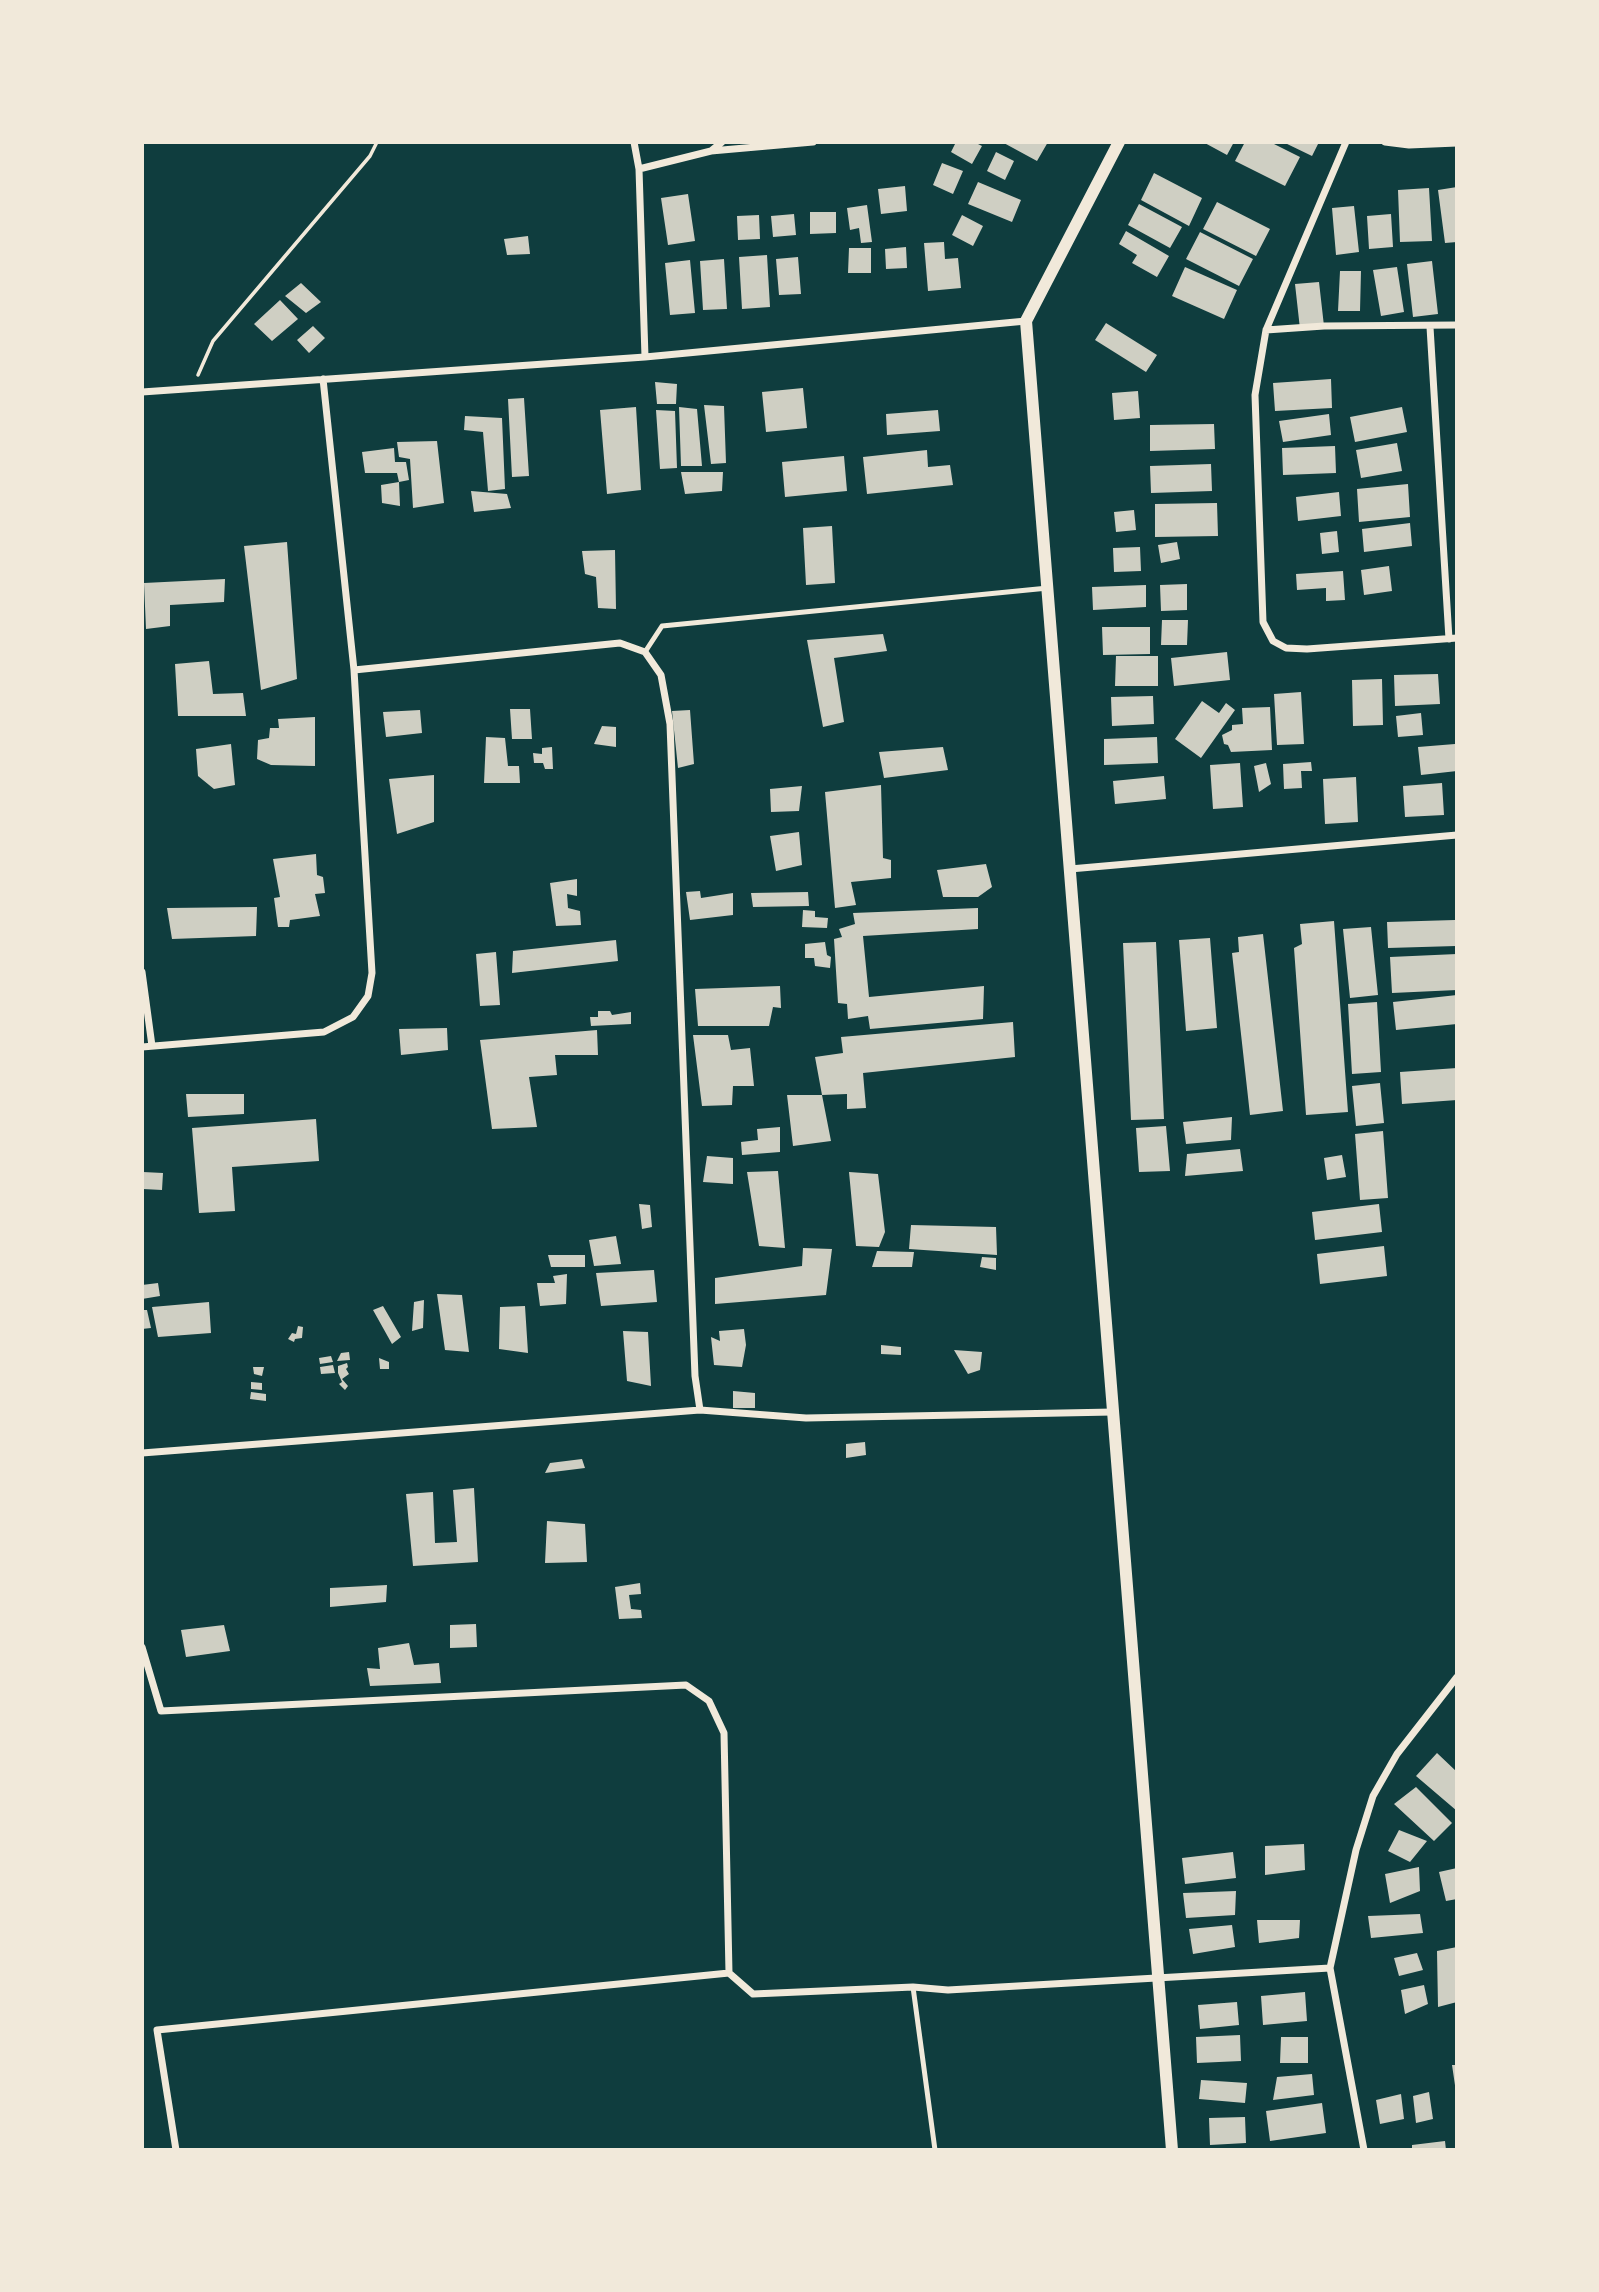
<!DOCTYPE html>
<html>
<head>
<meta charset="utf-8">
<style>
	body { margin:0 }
	#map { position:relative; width:1599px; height:2292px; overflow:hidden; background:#0f3d3e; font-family:"IBM Plex Sans",sans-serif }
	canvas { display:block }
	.frame { position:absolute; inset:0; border:144px solid #f1e9da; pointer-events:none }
</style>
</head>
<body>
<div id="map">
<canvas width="1599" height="2292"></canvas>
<div class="frame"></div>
</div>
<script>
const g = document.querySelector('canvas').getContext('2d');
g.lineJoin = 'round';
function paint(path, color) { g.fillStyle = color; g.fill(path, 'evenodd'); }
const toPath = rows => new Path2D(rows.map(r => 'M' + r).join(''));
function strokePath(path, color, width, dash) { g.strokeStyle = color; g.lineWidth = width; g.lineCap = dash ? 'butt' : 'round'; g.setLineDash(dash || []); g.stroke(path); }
paint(toPath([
	[956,142,974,142,982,146,972,164,951,152],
	[1002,142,1048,142,1037,161],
	[1203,142,1234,142,1227,155],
	[1245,142,1270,142,1300,157,1285,186,1235,161],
	[1283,142,1319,142,1312,156],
	[996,152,1014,161,1005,180,987,171],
	[942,163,963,171,953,194,933,185],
	[1154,173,1202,198,1189,226,1141,200],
	[978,182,1021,200,1012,222,968,204],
	[905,186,907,211,881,214,878,189],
	[1457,187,1457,242,1445,243,1438,190],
	[1429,188,1432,241,1400,242,1398,190],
	[688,194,695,241,668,245,661,198],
	[1217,202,1270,229,1256,256,1203,229],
	[1139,204,1182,227,1170,248,1128,225],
	[867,205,872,242,861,243,859,228,850,230,847,208],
	[1354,206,1359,252,1336,255,1332,208],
	[810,212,836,212,836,233,810,234],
	[794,214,796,235,773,237,771,216],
	[1391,214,1393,247,1369,249,1367,216],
	[759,215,760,239,738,240,737,216],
	[962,215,983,226,973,246,952,235],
	[1126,231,1169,256,1157,277,1132,263,1137,255,1119,244],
	[1200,232,1253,259,1239,286,1186,259],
	[528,236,530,254,507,255,504,239],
	[944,242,945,259,958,258,961,288,928,291,924,243],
	[906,247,907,268,886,269,885,249],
	[849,248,871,248,871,273,848,273],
	[767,255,770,307,742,309,739,257],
	[798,257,801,294,779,295,776,259],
	[724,259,727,309,703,310,700,261],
	[690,260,695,313,670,315,665,263],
	[1432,261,1438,314,1413,317,1407,264],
	[1185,267,1237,290,1224,319,1172,296],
	[1397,267,1404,312,1381,316,1373,270],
	[1340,271,1361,271,1360,311,1338,311],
	[1319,282,1324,326,1300,329,1295,284],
	[301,283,321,302,306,313,285,296],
	[280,300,298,319,272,341,254,324],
	[1106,323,1157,355,1146,372,1095,340],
	[313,326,325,338,309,353,297,340],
	[1331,379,1332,408,1275,411,1273,383],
	[655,382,677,384,676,404,657,404],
	[803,388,807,428,766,432,762,392],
	[1138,391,1140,418,1114,420,1112,393],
	[524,398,529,476,512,477,508,399],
	[704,405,724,406,726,463,711,464],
	[636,407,641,490,607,494,600,410],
	[679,407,697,409,702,466,681,466],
	[1402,407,1407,432,1355,442,1350,417],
	[656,410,675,411,677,468,660,469],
	[938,410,940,431,887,435,886,414],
	[1329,414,1331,435,1283,442,1279,421],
	[465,416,502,418,505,489,488,491,483,432,464,430],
	[1214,424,1215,449,1150,451,1150,425],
	[437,441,444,503,413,508,410,459,399,457,397,442],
	[1397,443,1402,471,1361,478,1356,450],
	[1335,446,1336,473,1283,475,1282,448],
	[394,448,395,462,406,462,409,480,399,482,397,473,365,473,362,452],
	[927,450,928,467,950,465,953,485,867,494,863,457],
	[844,456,847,491,785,497,782,462],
	[1211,464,1212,491,1151,493,1150,466],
	[681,472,723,472,722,491,685,494],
	[399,482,400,506,382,503,381,485],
	[1408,484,1410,517,1359,522,1357,489],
	[471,491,507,494,511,508,474,512],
	[1339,492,1341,516,1298,521,1296,497],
	[1217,503,1218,536,1155,537,1155,504],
	[1134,510,1136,530,1116,532,1114,512],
	[1410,523,1412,546,1364,552,1362,529],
	[832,526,835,583,806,585,803,528],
	[1337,531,1339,552,1322,554,1320,533],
	[287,542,297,679,261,690,244,546],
	[1177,542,1180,559,1161,563,1158,545],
	[1140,547,1141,571,1114,572,1113,548],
	[615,550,616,609,598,608,596,577,585,574,582,551],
	[1389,566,1392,591,1364,595,1361,570],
	[1343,571,1345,600,1326,601,1326,588,1297,590,1296,574],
	[225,579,224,602,170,605,170,626,146,629,144,583],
	[1187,584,1187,610,1161,611,1160,585],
	[1146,585,1146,607,1093,610,1092,587],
	[1162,620,1188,620,1187,645,1161,645],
	[1102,627,1150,627,1150,654,1103,655],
	[883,634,887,651,834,658,844,722,823,727,807,640],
	[1227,652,1230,680,1174,686,1171,658],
	[1116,656,1158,656,1158,686,1115,686],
	[209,661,213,694,243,693,246,716,178,716,175,664],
	[1438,674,1440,704,1395,706,1394,675],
	[1382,679,1383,725,1353,726,1352,680],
	[1301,692,1304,744,1277,745,1274,694],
	[1153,696,1154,724,1112,726,1111,697],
	[1202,701,1219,713,1226,703,1235,710,1201,758,1175,739],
	[1270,707,1272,750,1231,752,1228,745,1224,744,1222,735,1232,730,1232,725,1243,724,1242,708],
	[510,709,530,709,532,739,512,739],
	[420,710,422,733,386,737,383,712],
	[690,710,694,764,678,768,672,711],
	[1421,713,1423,735,1398,737,1396,716],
	[315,717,315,766,271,765,257,759,258,740,269,738,270,728,279,728,278,719],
	[602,726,616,727,616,747,594,744],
	[486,737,505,738,508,766,519,766,520,783,484,783],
	[1157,737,1158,763,1104,765,1104,739],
	[231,744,235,785,214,789,198,776,196,749],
	[1455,744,1457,771,1421,775,1418,747],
	[552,747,553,769,545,769,543,763,534,763,533,753,542,754,542,748],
	[943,747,948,770,884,778,879,752],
	[1311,762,1312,771,1301,771,1302,788,1284,789,1283,764],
	[1240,763,1243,807,1213,809,1210,765],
	[1266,763,1271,784,1259,792,1254,766],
	[434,775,434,822,397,834,389,779],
	[1164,776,1166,799,1115,804,1113,781],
	[1356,777,1358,822,1325,824,1323,779],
	[1442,783,1444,815,1405,817,1403,786],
	[881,785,883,858,891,860,891,878,851,882,856,905,835,908,825,792],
	[802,786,799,811,771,812,770,789],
	[799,832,802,865,776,871,770,836],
	[316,854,317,875,323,877,325,893,315,894,320,916,290,920,289,927,278,927,274,898,280,897,273,859],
	[986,864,992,887,978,897,943,897,937,870],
	[577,879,577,896,567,894,568,908,580,911,581,925,556,926,550,883],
	[700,891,701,898,733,893,733,915,690,920,686,892],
	[808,892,809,906,753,907,751,893],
	[257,907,256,936,172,939,167,908],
	[978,908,978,929,863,936,869,997,984,986,983,1019,870,1029,868,1016,848,1019,847,1004,838,1003,834,939,842,937,839,929,855,924,853,913],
	[803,910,815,911,815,917,828,918,827,928,802,927],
	[1455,920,1456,946,1388,948,1387,922],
	[1334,921,1348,1112,1306,1115,1294,948,1302,944,1300,924],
	[1371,927,1378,995,1350,998,1343,929],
	[1263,934,1283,1111,1250,1115,1232,953,1239,952,1238,937],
	[1210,938,1217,1028,1186,1031,1179,940],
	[616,940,618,961,512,973,513,951],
	[825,942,827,955,831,957,830,968,815,966,814,958,805,958,805,944],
	[1156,942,1164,1119,1131,1120,1123,943],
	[496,952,500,1005,480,1006,476,954],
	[1457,954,1457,990,1392,993,1390,957],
	[780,986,781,1008,773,1007,769,1026,698,1026,695,989],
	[1457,995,1457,1024,1396,1030,1393,1002],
	[1377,1002,1381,1072,1352,1074,1348,1004],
	[598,1011,610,1011,612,1015,631,1012,631,1024,591,1026,590,1017,598,1017],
	[1013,1022,1015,1057,863,1073,866,1108,847,1109,847,1094,822,1095,815,1057,843,1053,841,1037],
	[447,1028,448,1050,401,1055,399,1029],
	[597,1030,598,1055,555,1055,557,1075,529,1077,537,1127,492,1129,480,1040],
	[693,1035,728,1035,731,1050,750,1048,754,1086,733,1086,732,1105,702,1106],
	[1457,1068,1457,1100,1402,1104,1400,1072],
	[1380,1083,1384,1123,1356,1126,1352,1086],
	[186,1094,244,1094,244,1114,188,1117],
	[787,1095,822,1095,831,1141,793,1146],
	[1232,1117,1231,1140,1186,1144,1183,1122],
	[316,1119,319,1161,232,1167,235,1211,199,1213,192,1128],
	[1166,1126,1170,1171,1139,1172,1136,1128],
	[780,1127,780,1152,742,1155,741,1142,758,1140,757,1129],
	[1383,1131,1388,1198,1360,1200,1355,1134],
	[1240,1149,1243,1171,1185,1176,1187,1154],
	[1342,1155,1346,1177,1327,1180,1324,1158],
	[707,1156,733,1158,733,1184,703,1182],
	[778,1171,785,1248,759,1246,747,1172],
	[143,1172,163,1173,162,1190,143,1189],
	[849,1172,878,1174,885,1232,879,1247,856,1246],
	[639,1204,650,1205,652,1227,642,1229],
	[1379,1204,1382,1232,1315,1240,1312,1212],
	[911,1225,996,1227,997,1255,909,1249],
	[616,1236,621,1264,594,1266,589,1240],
	[1384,1246,1387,1276,1320,1284,1317,1254],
	[803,1248,832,1249,826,1295,715,1304,715,1278,802,1266],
	[877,1251,914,1252,912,1267,872,1267],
	[548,1255,585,1255,585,1267,551,1267],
	[982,1257,996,1258,996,1270,980,1267],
	[654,1270,657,1302,601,1306,596,1273],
	[567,1274,566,1304,540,1306,537,1283,555,1283,553,1276],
	[158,1283,160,1296,142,1299,142,1285],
	[437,1294,462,1295,469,1352,445,1350],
	[424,1300,423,1328,412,1331,414,1302],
	[209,1302,211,1333,158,1337,152,1307],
	[383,1306,401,1337,392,1344,373,1310],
	[525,1306,528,1353,499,1349,500,1307],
	[142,1310,147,1310,151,1328,142,1329],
	[298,1326,303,1327,302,1338,295,1339,294,1342,288,1339,292,1333,296,1334],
	[744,1329,746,1345,742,1367,714,1365,711,1337,720,1341,719,1331],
	[623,1331,648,1332,651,1386,627,1381],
	[881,1345,901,1347,901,1355,881,1354],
	[954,1350,982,1352,980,1370,968,1374],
	[349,1352,350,1360,337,1361,341,1353],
	[331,1356,333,1362,320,1364,319,1358],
	[379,1358,389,1362,389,1369,380,1369],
	[347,1363,348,1367,346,1369,349,1374,342,1379,348,1386,345,1390,339,1384,342,1382,338,1373,338,1366],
	[333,1365,335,1373,321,1374,320,1367],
	[253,1367,264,1367,262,1376,254,1374],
	[251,1382,262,1383,262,1390,251,1389],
	[733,1391,755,1393,755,1408,733,1408],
	[251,1392,266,1394,266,1401,250,1399],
	[865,1442,866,1455,846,1458,846,1444],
	[582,1459,585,1468,545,1473,550,1463],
	[474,1488,478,1562,413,1566,406,1494,433,1492,435,1543,457,1542,453,1490],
	[547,1521,585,1524,587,1562,545,1563],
	[640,1583,641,1594,629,1595,631,1609,641,1610,642,1618,619,1619,615,1587],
	[387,1585,386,1602,330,1607,330,1588],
	[476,1624,477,1647,450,1648,450,1625],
	[224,1625,230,1651,186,1657,181,1630],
	[409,1643,414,1665,439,1663,441,1683,370,1686,367,1668,380,1669,378,1648],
	[1437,1753,1457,1772,1457,1811,1416,1776],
	[1416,1787,1452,1823,1434,1841,1394,1804],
	[1399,1830,1427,1841,1410,1862,1388,1851],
	[1304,1844,1305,1870,1265,1875,1265,1846],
	[1233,1852,1236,1878,1185,1884,1182,1858],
	[1419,1867,1420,1891,1390,1903,1385,1874],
	[1457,1868,1457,1899,1446,1901,1439,1872],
	[1236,1891,1235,1915,1186,1918,1183,1893],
	[1420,1914,1423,1933,1371,1938,1368,1916],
	[1257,1920,1300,1920,1299,1938,1259,1943],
	[1232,1925,1235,1947,1193,1954,1189,1929],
	[1457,1947,1457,2002,1438,2007,1437,1951],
	[1417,1953,1423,1970,1399,1976,1394,1958],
	[1424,1985,1428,2004,1405,2014,1401,1990],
	[1305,1992,1307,2021,1263,2025,1261,1996],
	[1237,2002,1239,2025,1200,2029,1198,2005],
	[1240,2035,1241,2061,1197,2063,1196,2037],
	[1281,2037,1308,2037,1308,2063,1280,2063],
	[1452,2065,1457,2065,1457,2092,1456,2092],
	[1312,2074,1314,2095,1273,2100,1277,2077],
	[1201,2080,1247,2083,1245,2103,1199,2099],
	[1429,2092,1433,2119,1416,2123,1413,2096],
	[1401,2094,1404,2119,1380,2124,1376,2100],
	[1322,2103,1326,2133,1270,2141,1266,2111],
	[1245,2117,1246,2143,1210,2145,1209,2118],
	[1445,2141,1446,2150,1412,2150,1412,2145]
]), '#cfcfc3');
strokePath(toPath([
	[198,375,213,341,370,156,377,142]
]), '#f1e9da', 3.5);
strokePath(toPath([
	[645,652,662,626,1048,588],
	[913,1987,935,2150]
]), '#f1e9da', 5);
strokePath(toPath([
	[634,142,639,169,645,357],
	[1346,142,1266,330,1255,395,1263,622,1273,641,1286,648,1307,649,1457,638],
	[1385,142,1409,145,1457,143],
	[711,151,722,142],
	[639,169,711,151,813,142],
	[1430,327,1449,639],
	[1266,330,1324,326,1457,325],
	[142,392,645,357,1026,321],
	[1070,869,1457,835],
	[142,972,152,1046],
	[142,1047,324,1032,353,1017,368,996,372,973,354,670,323,379],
	[700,1410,806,1418,1113,1412],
	[142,1453,700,1410,695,1376,670,724,661,675,645,652,620,643,354,670],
	[142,1647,161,1711,686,1685,709,1701,724,1733,729,1973,753,1994,913,1987,948,1990,1330,1968],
	[176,2150,157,2030,729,1973],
	[1364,2150,1330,1968,1356,1850,1373,1796,1397,1754,1457,1677]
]), '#f1e9da', 7);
strokePath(toPath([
	[1119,142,1026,321,1172,2150]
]), '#f1e9da', 12);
</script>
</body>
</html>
